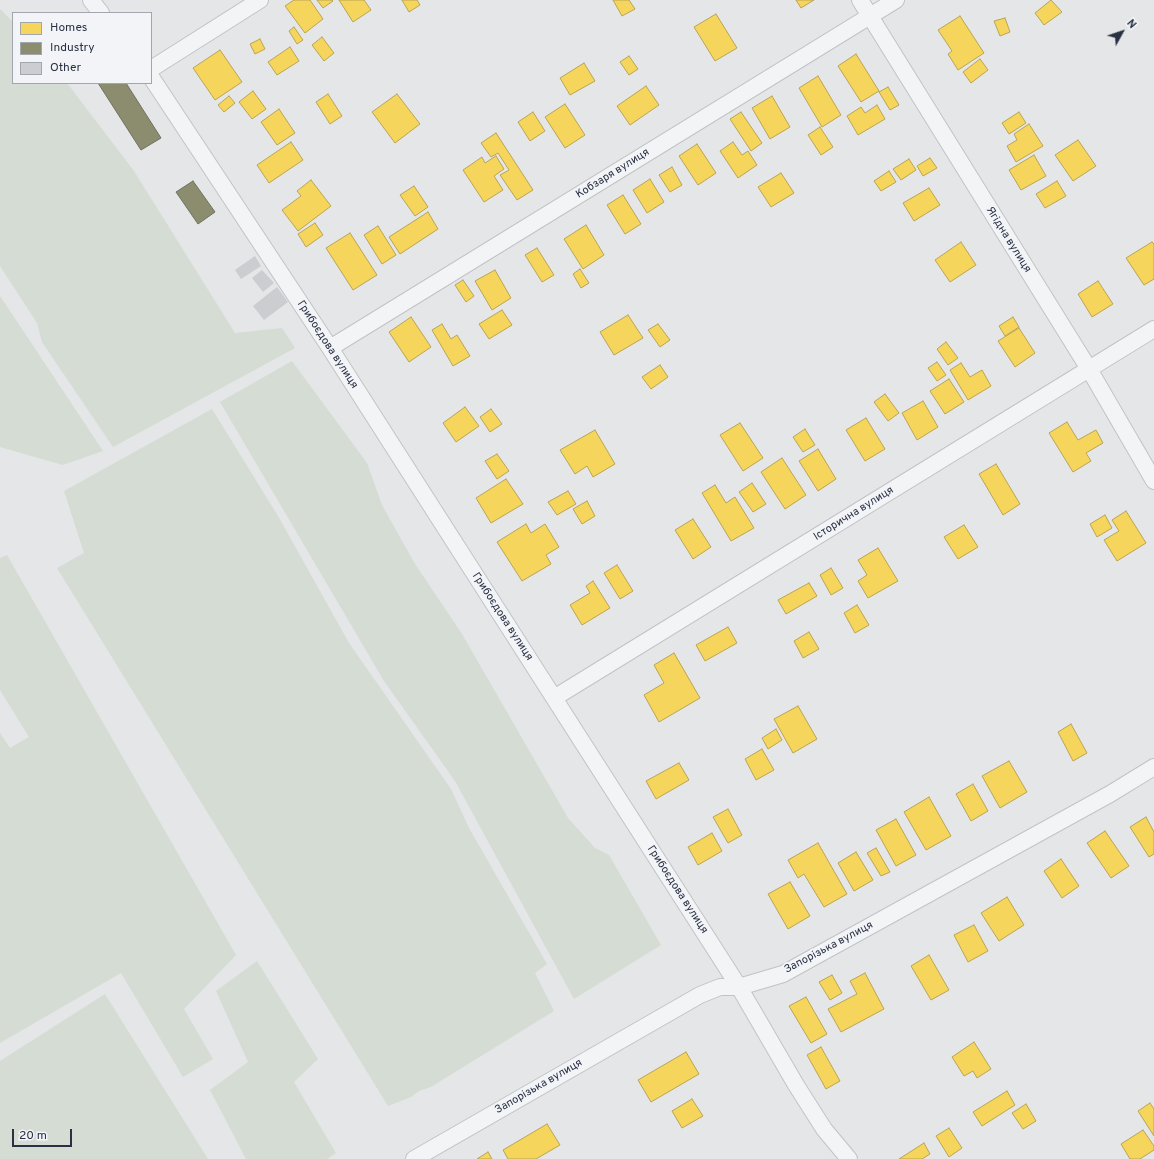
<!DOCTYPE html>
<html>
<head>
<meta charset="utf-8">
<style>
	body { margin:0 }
	#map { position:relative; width:1154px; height:1159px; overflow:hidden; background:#e4e6e8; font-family:Overpass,sans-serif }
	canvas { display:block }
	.legend { position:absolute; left:12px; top:12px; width:140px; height:72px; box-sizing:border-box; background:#f2f4f8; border:1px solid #a2a6af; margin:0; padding:5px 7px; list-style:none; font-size:12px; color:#2a3142 }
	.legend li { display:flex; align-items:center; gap:8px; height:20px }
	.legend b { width:20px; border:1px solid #a2a6af }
	.north { position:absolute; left:1102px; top:12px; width:40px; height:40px; -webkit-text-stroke:3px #f2f4f8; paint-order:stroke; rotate:50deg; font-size:11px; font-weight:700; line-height:16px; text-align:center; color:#2a3142 }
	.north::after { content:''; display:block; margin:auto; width:14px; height:18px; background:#2a3142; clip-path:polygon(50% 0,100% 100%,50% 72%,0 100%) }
	.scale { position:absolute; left:12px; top:1129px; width:60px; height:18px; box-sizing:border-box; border:2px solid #2a3142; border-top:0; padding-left:5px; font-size:12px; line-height:14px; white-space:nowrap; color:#2a3142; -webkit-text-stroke:3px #f2f4f8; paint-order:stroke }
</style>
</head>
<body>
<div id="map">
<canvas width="1154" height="1159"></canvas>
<ul class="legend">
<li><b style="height:11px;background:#f6d55c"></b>Homes</li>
<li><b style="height:11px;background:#8c8c6e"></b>Industry</li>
<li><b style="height:11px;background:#cbcdd0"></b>Other</li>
</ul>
<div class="north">N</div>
<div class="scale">20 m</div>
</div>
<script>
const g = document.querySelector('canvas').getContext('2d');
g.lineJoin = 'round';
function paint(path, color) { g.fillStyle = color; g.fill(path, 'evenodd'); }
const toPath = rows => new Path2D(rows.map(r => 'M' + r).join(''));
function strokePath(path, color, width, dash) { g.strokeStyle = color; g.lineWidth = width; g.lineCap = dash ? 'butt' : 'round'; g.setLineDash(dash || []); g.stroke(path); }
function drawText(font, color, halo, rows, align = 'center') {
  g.font = font + ' Overpass,sans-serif'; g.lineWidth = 4; g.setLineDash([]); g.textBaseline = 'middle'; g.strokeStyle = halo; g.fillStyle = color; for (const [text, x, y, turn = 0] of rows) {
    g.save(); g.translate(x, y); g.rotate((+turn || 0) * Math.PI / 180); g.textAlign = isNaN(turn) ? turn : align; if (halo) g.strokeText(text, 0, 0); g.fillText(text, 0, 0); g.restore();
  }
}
paint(toPath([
	[0,9,13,22,13,83,67,83,134,171,235,333,282,328,295,348,113,447,42,342,37,323,0,266],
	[0,296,103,451,63,465,0,447],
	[292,361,367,463,382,505,415,564,462,634,568,818,595,848,609,855,661,945,574,999,455,781,384,681,220,402],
	[212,409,278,516,349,643,451,789,469,828,547,964,535,973,554,1011,431,1087,419,1091,411,1097,388,1106,57,568,84,553,64,491],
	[7,555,236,955,184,1009,213,1059,183,1077,121,973,0,1043,0,733,10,748,29,737,0,690,0,558],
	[257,961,318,1059,294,1082,336,1153,327,1159,246,1159,210,1090,248,1062,216,991],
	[105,994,208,1159,0,1159,0,1061]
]), '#d4dcd4');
const homes = toPath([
	[294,0,310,0,323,19,305,33,285,6,294,0],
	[317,0,332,0,333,1,323,8,317,0],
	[339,0,364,0,371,10,353,22,339,0],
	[402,0,417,0,420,5,409,12,402,0],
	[613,0,629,0,635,9,622,16,613,0],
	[796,0,814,0,801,8,796,0],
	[1051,0,1062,12,1044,25,1035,13,1051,0],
	[716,14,737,48,715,61,694,27,716,14],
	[960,16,984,53,958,70,948,54,952,51,938,30,960,16],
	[1005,18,1010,32,1000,36,994,21,1005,18],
	[294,27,303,40,297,44,289,31,294,27],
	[322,37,334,53,324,61,312,45,322,37],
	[260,39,265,49,255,54,250,44,260,39],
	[290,47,299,61,277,75,268,62,290,47],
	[220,50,242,82,215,100,193,68,220,50],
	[856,54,879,91,861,102,838,66,856,54],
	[629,56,638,69,629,75,620,62,629,56],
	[980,59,988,70,971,83,963,72,980,59],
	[584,63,595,81,570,95,560,78,584,63],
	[818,76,841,115,822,127,799,88,818,76],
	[646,86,659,105,630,125,617,106,646,86],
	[888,87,899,105,890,110,879,92,888,87],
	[253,91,266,109,252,119,239,102,253,91],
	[328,94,342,116,330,124,316,102,328,94],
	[397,94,420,124,395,143,372,112,397,94],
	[229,96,235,103,224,112,218,105,229,96],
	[772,96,790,127,770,139,752,108,772,96],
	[565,104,585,135,565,148,545,117,565,104],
	[877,105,885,119,858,135,847,116,861,107,865,113,877,105],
	[279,109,295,133,277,145,261,122,279,109],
	[533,112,545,131,530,141,518,122,533,112],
	[741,112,762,143,751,151,730,119,741,112],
	[1019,112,1026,123,1009,134,1002,123,1019,112],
	[1029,124,1043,146,1016,162,1007,146,1017,140,1014,134,1029,124],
	[820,127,833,147,821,155,808,135,820,127],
	[496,133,533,190,517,200,500,175,509,170,498,153,491,157,481,143,496,133],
	[1078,140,1096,166,1073,181,1055,155,1078,140],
	[291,142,303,160,269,183,257,165,291,142],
	[733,142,742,155,748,151,757,165,738,178,720,151,733,142],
	[697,144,716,173,698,185,679,156,697,144],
	[1034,155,1046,176,1021,190,1009,170,1034,155],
	[496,156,504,169,494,176,503,190,484,202,463,170,482,157,485,163,496,156],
	[930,158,937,168,923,176,917,166,930,158],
	[909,159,916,170,901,180,893,169,909,159],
	[672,167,682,185,670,192,659,175,672,167],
	[889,171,896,182,881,191,874,181,889,171],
	[781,173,794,193,771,207,758,187,781,173],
	[650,179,664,202,647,213,633,190,650,179],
	[311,180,331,206,298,231,282,210,301,196,297,191,311,180],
	[1057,181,1066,196,1045,208,1036,194,1057,181],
	[414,186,428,207,415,216,400,195,414,186],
	[929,188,940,205,914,221,903,203,929,188],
	[623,195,641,224,625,234,607,205,623,195],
	[428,212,438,229,400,254,389,237,428,212],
	[315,223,323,235,306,247,298,234,315,223],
	[586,225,604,255,583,269,564,239,586,225],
	[378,226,396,255,382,264,364,235,378,226],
	[350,233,377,275,353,290,326,248,350,233],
	[961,242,976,265,950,282,935,260,961,242],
	[1152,242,1154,244,1154,279,1144,285,1126,258,1152,242],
	[537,248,554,275,542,282,525,255,537,248],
	[580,269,589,283,581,288,573,274,580,269],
	[495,270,511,298,492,310,475,281,495,270],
	[463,280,474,296,466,302,455,285,463,280],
	[1098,281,1113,304,1092,317,1078,294,1098,281],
	[502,310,512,325,489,339,479,324,502,310],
	[628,315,643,338,614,355,600,332,628,315],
	[411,317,431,347,409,362,389,332,411,317],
	[1013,317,1019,327,1005,336,999,326,1013,317],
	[442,324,451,339,457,335,470,356,453,366,432,330,442,324],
	[658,324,670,340,660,347,648,330,658,324],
	[1019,328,1035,353,1015,367,998,341,1019,328],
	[946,342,958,358,948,365,937,349,946,342],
	[937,362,946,375,937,381,928,368,937,362],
	[961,363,970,377,982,370,991,386,968,400,950,370,961,363],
	[660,365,668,377,651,389,642,377,660,365],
	[949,379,964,402,945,414,930,391,949,379],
	[885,394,899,413,888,421,874,402,885,394],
	[923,401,938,427,917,440,902,413,923,401],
	[465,407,479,426,456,442,443,423,465,407],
	[491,409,502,424,490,432,480,417,491,409],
	[866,418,885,449,865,461,846,430,866,418],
	[1067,422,1078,440,1096,430,1103,443,1086,453,1091,461,1073,472,1049,433,1067,422],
	[740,423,763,458,743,471,720,435,740,423],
	[805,429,815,445,803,452,793,437,805,429],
	[595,430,615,464,593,477,587,466,575,474,560,450,595,430],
	[818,449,836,479,818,491,799,461,818,449],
	[497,454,509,471,497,479,485,461,497,454],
	[782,458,806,495,785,509,761,472,782,458],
	[996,464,1020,504,1003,515,979,474,996,464],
	[506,479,523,504,491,523,476,498,506,479],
	[752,483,766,504,753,512,739,492,752,483],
	[715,485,726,503,735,497,754,528,731,541,702,493,715,485],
	[568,491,576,504,557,515,548,502,568,491],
	[587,501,595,516,582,524,573,509,587,501],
	[1126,511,1146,543,1117,561,1104,540,1119,531,1112,520,1126,511],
	[1105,515,1112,528,1097,537,1090,524,1105,515],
	[693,519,711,547,693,559,675,530,693,519],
	[526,524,531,533,545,524,559,547,546,555,551,564,522,581,497,542,526,524],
	[964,525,978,547,958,559,944,537,964,525],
	[878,548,898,581,868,598,858,581,867,575,858,560,878,548],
	[617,565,633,591,620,599,604,573,617,565],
	[831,568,843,588,831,595,820,575,831,568],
	[593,581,610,608,582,625,570,605,590,593,586,586,593,581],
	[809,583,817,596,786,614,778,600,809,583],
	[857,605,869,625,855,633,844,613,857,605],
	[728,627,737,643,705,661,696,645,728,627],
	[809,632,819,649,803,658,794,641,809,632],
	[674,653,700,698,659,722,644,695,664,683,654,665,674,653],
	[798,706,817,739,793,753,774,719,798,706],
	[1071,724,1087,753,1073,761,1058,732,1071,724],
	[776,729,782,740,768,749,762,738,776,729],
	[762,749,774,770,756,780,745,759,762,749],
	[1009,761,1027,792,1000,808,982,776,1009,761],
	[679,763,689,780,656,799,646,781,679,763],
	[973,784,988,811,971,821,956,794,973,784],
	[929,797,951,836,926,850,904,812,929,797],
	[728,809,742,835,728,843,713,817,728,809],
	[1146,817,1154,832,1154,854,1149,857,1130,827,1146,817],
	[896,819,916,855,896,866,876,830,896,819],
	[1105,831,1129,866,1111,878,1087,843,1105,831],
	[712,833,722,851,698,865,688,847,712,833],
	[818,843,847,894,824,907,804,874,798,878,788,860,818,843],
	[876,848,890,872,881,876,867,853,876,848],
	[856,852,873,880,854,891,838,863,856,852],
	[1061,859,1079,886,1062,898,1044,871,1061,859],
	[790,882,810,916,788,929,768,894,790,882],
	[1007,897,1024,925,999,941,981,913,1007,897],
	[974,925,988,951,968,962,954,935,974,925],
	[929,955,949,990,931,1000,911,966,929,955],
	[865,973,884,1009,841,1032,828,1009,857,994,850,981,865,973],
	[832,975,842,993,830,1000,819,982,832,975],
	[806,997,827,1034,811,1043,789,1006,806,997],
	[974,1042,991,1069,977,1078,973,1071,964,1076,952,1057,974,1042],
	[821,1047,840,1081,826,1089,807,1055,821,1047],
	[686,1052,699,1074,651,1102,638,1080,686,1052],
	[1007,1091,1015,1105,982,1126,973,1112,1007,1091],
	[692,1099,703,1116,682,1128,672,1111,692,1099],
	[1150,1103,1154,1109,1154,1136,1138,1111,1150,1103],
	[1026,1104,1036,1121,1023,1129,1012,1113,1026,1104],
	[547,1124,560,1145,536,1159,508,1159,503,1150,547,1124],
	[949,1128,962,1148,949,1157,936,1136,949,1128],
	[1143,1130,1154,1146,1154,1150,1140,1159,1130,1159,1121,1144,1143,1130],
	[924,1143,930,1154,922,1159,899,1159,924,1143],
	[488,1152,492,1159,477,1159,488,1152]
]);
paint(homes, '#f6d55c');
strokePath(homes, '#b9a454', 1);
const industry = toPath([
	[98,83,126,83,161,138,141,150,98,83],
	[193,181,215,212,198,224,176,192,193,181]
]);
paint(industry, '#8c8c6e');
strokePath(industry, '#6f7161', 1);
paint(toPath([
	[255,256,261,266,241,279,235,270],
	[262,270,274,283,263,292,252,278],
	[277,287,288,302,264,320,253,306]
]), '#cbcdd0');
const street = toPath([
	[91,0,101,13],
	[860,0,1089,369,1154,481],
	[151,69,260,0],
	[151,77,330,348,739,987,796,1085,824,1129,849,1159],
	[330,348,896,0],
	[554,698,1154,329],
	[414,1159,700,995,720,987,739,987,783,974,1110,794,1154,767]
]);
strokePath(street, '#c1c3c6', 18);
strokePath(street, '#f3f4f6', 16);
drawText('11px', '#2a3142', '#f2f4f8', [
	["Кобзаря вулиця",613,174,-32],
	["Ягідна вулиця",1008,240,58],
	["Грибоєдова вулиця",327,345,57],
	["Історична вулиця",854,514,-32],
	["Грибоєдова вулиця",502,617,57],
	["Грибоєдова вулиця",677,890,57],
	["Запорізька вулиця",829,948,-28],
	["Запорізька вулиця",539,1087,-30]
]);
</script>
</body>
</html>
